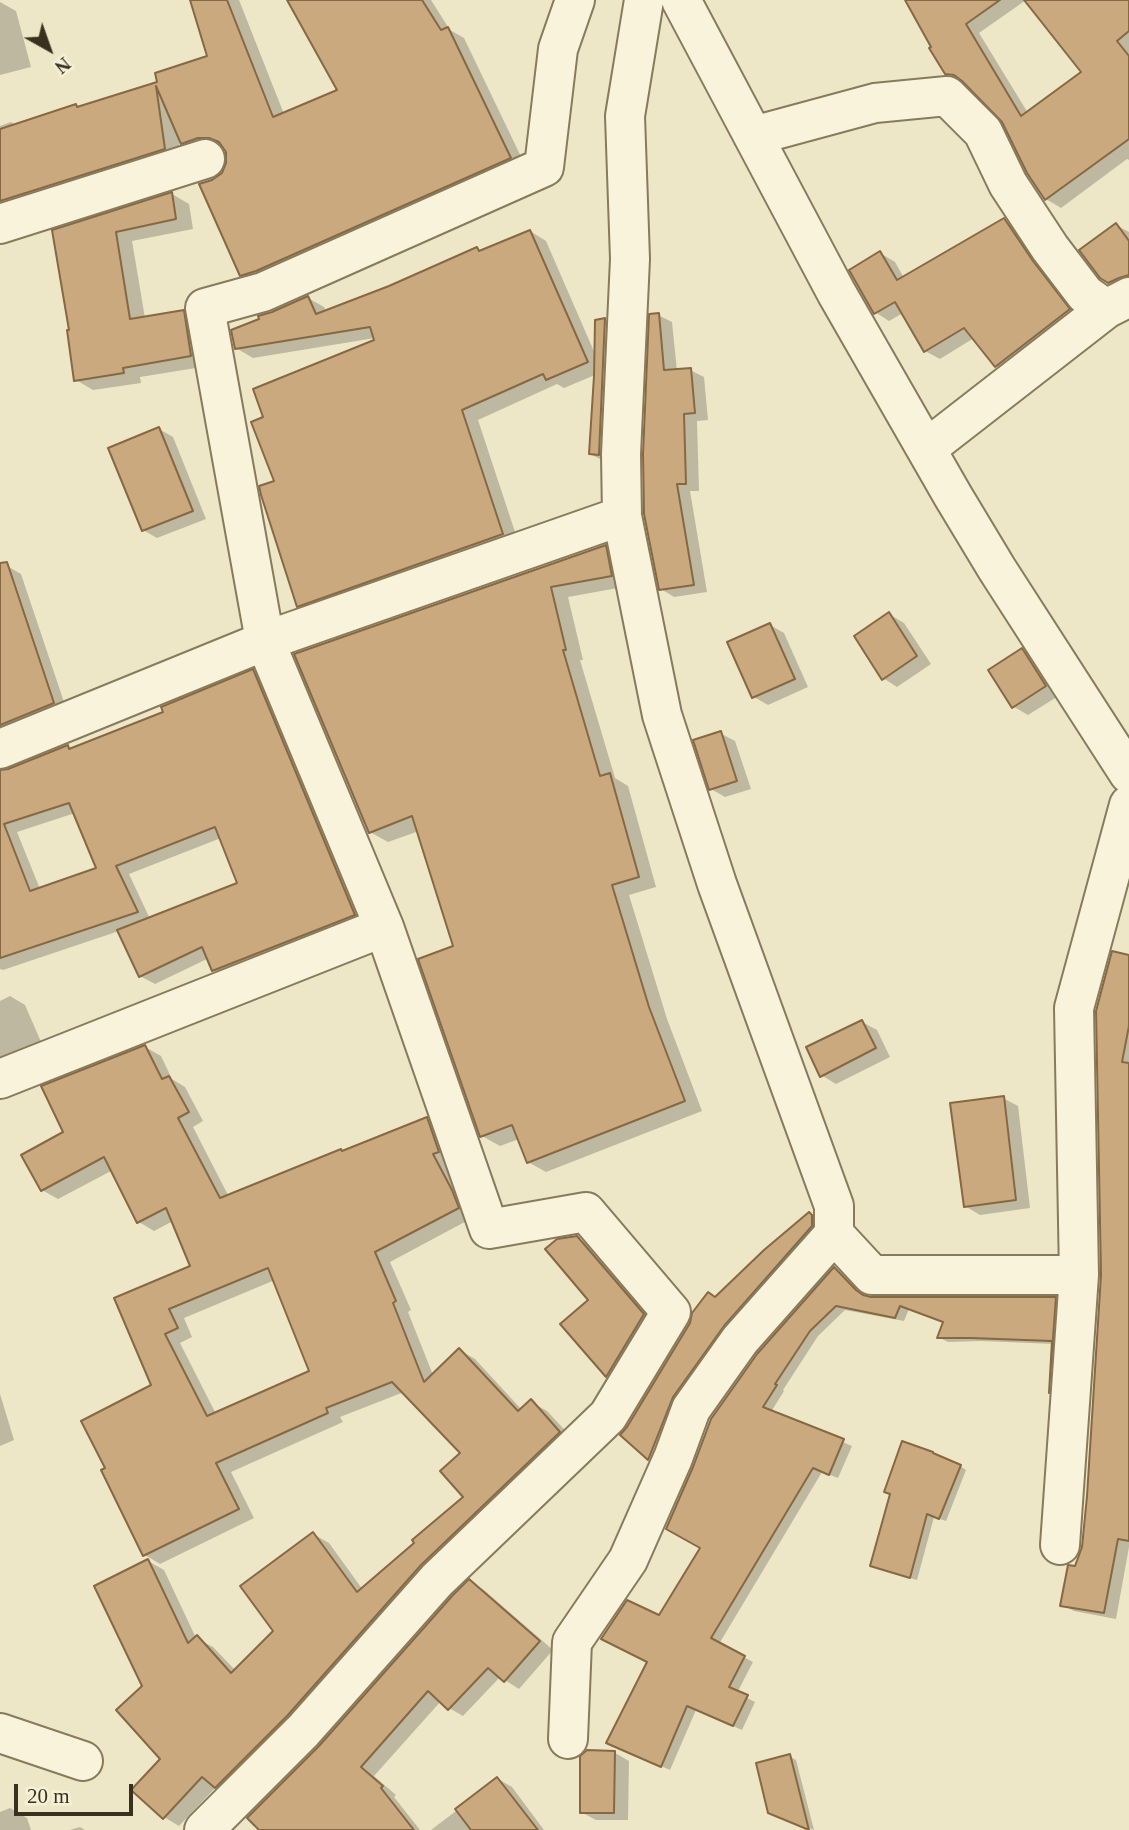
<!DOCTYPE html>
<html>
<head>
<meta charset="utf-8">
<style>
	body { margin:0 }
	#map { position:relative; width:1129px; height:1830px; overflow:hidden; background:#ede7c7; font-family:Georgia,serif }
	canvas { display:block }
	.north { position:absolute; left:14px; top:14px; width:70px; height:70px; -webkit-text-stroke:5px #f5f0d6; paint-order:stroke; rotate:140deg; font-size:19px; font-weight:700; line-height:28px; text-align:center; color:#393020 }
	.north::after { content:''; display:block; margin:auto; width:24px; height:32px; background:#393020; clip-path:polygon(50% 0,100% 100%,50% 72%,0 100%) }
	.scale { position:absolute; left:14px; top:1784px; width:119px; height:32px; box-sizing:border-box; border:4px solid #393020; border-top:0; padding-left:9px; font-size:21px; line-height:24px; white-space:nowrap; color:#393020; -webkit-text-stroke:5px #f5f0d6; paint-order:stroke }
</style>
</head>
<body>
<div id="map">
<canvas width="1129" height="1830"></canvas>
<div class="north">N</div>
<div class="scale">20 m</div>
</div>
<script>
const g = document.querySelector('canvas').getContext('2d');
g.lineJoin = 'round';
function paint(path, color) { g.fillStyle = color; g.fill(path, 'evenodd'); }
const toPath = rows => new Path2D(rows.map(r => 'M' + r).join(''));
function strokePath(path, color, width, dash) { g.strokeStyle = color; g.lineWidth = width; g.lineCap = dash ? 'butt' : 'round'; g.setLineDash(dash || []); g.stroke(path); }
paint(toPath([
	[192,0,239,0,284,114,340,91,289,0,431,0,450,30,464,38,526,167,258,284,241,274,213,181,223,174,228,163,227,151,224,146,216,147,199,152,183,142,178,134,181,158,0,219,0,126,11,122,16,125,76,106,80,108,159,83,210,57],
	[907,0,1026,0,979,33,1028,113,1083,72,1027,0,1129,0,1129,160,1127,159,1061,208,1046,199,1029,172,1000,116,967,82,961,82,946,73],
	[0,2,16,11,31,67,0,75],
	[172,194,189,204,193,229,132,241,145,318,183,312,200,322,208,366,140,377,141,383,93,390,76,380,71,331,54,232],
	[1004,220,1018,228,1083,318,1011,374,996,366,974,338,940,359,925,351,903,313,889,321,875,312,880,253,895,262,904,278],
	[1116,225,1129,232,1129,288,1124,290,1109,282],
	[530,231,546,241,596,356,597,321,605,320,617,327,602,460,590,454,595,375,564,388,557,384,478,420,519,544,315,615,298,605,266,418,376,341,375,338,253,358,236,348,308,298,324,307,326,312,389,287,477,249,482,252],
	[658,315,672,322,677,371,690,370,704,377,708,420,697,421,699,491,690,491,707,592,674,597,661,589],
	[159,429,173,437,206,519,157,538,143,530],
	[605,547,623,557,629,586,568,597,583,660,580,660,615,778,628,786,656,887,629,895,667,1019,702,1111,546,1172,528,1162,519,1139,500,1146,482,1136,455,947,419,831,388,842,370,832,296,655],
	[7,566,21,574,67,711,0,741,0,568],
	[889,614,904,623,931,664,897,687,883,678],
	[770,625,784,633,808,687,768,705,754,697],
	[1022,650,1036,658,1060,695,1028,715,1014,707,990,671],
	[253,671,267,680,369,923,228,979,214,970,209,958,155,984,140,976,119,931,3,970,0,969,0,785,166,713],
	[75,813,98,869,40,889,17,832],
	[221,838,239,884,150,919,129,874],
	[720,733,735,741,751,789,725,797,711,789],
	[1129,956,1129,1547,1116,1619,1074,1611,1062,1605,1084,1547],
	[10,996,25,1005,45,1051,0,1062,0,1001],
	[862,1022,877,1030,890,1057,836,1084,821,1075],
	[145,1047,161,1056,172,1079,185,1087,203,1121,193,1127,229,1197,427,1119,443,1128,474,1217,390,1262,411,1310,408,1312,433,1375,459,1350,475,1359,522,1410,531,1402,547,1411,575,1441,231,1796,216,1787,179,1826,164,1817,163,1759,144,1686,148,1561,164,1570,196,1638,213,1647,236,1671,276,1631,313,1534,329,1543,363,1590,465,1497,463,1453,404,1392,340,1417,343,1422,231,1472,254,1518,160,1564,145,1555,107,1469,153,1386,116,1299,192,1267,173,1221,154,1231,139,1222,113,1170,58,1199,42,1190,65,1133],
	[275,1280,311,1372,216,1414,180,1343,192,1337,184,1318],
	[1003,1098,1018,1106,1030,1208,980,1215,965,1206],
	[810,1214,821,1220,660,1465,649,1459,622,1435,716,1298],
	[577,1238,592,1246,658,1323,621,1383,607,1375,563,1324,591,1300],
	[835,1269,843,1274,865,1297,1055,1299,1064,1304,1057,1395,1051,1392,1054,1344,981,1341,948,1342,940,1338,945,1323,909,1309,904,1321,845,1310,818,1336,783,1390,784,1391,771,1412,852,1446,838,1478,822,1472,719,1644,753,1662,737,1693,755,1702,742,1730,696,1710,670,1770,617,1747,649,1662,660,1618,702,1548,668,1528],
	[0,1394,14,1440,0,1446],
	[960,1466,966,1470,946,1521,934,1517,917,1580,879,1569,872,1565,892,1494],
	[470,1581,484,1590,553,1650,519,1689,500,1677,463,1716,449,1708,441,1701,374,1776,396,1795,394,1797,420,1830,262,1830,321,1747],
	[615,1753,629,1761,628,1820,596,1820,581,1812],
	[789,1756,796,1760,814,1830,774,1814],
	[498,1779,512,1787,544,1830,431,1830],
	[10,1808,27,1818,31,1830,0,1830,0,1812],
	[80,1827,85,1830,70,1830]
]), '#0003');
const building = toPath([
	[190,0,227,0,273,117,337,90,287,0,422,0,441,30,448,27,511,158,256,271,240,276,199,184,212,180,222,173,226,163,226,152,219,142,209,138,198,138,181,144,156,86,165,149,0,201,0,129,76,104,77,107,157,82,155,73,207,56,190,0],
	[905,0,1000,0,966,24,1021,116,1081,72,1024,0,1129,0,1129,31,1117,41,1129,56,1129,139,1045,200,1027,173,1002,122,962,81,954,75,945,74,929,48,931,47,905,0],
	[172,192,176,219,116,232,130,319,184,310,191,356,123,368,124,373,74,381,67,330,69,330,52,230,172,192],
	[1004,218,1033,261,1070,309,995,367,964,328,924,352,895,302,874,314,849,270,880,251,897,280,1004,218],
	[1116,223,1129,241,1129,275,1119,278,1108,283,1100,278,1079,250,1116,223],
	[530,230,588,362,546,380,543,374,462,410,503,534,297,607,261,495,259,486,274,481,251,422,263,417,253,389,374,340,370,327,235,349,231,330,259,319,258,316,272,312,308,296,316,314,389,286,477,247,479,251,530,230],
	[659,313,664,370,691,368,695,413,684,414,686,484,677,484,694,585,659,590,644,514,643,454,649,314,659,313],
	[605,318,599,455,589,454,594,376,594,377,595,320,605,318],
	[159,427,193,511,142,531,108,448,159,427],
	[606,545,612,576,551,587,566,650,563,650,600,776,610,773,639,877,612,885,649,1007,685,1101,527,1163,512,1125,480,1137,418,959,453,946,412,816,369,833,294,654,606,545],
	[7,562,54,703,0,725,0,563,7,562],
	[889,612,917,656,882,680,854,636,889,612],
	[770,623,795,679,752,698,727,642,770,623],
	[1022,648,1046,686,1012,708,988,670,1022,648],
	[253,669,355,915,212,971,202,947,139,977,117,930,237,883,215,827,116,866,138,912,0,958,0,770,8,769,68,745,69,749,163,712,161,707,253,669],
	[69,803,96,868,30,891,4,824,69,803],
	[721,731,737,781,709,790,693,740,721,731],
	[1112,951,1129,955,1129,1026,1122,1062,1129,1063,1129,1541,1118,1539,1104,1613,1060,1606,1068,1565,1075,1566,1082,1547,1087,1496,1101,1275,1096,1011,1112,951],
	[862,1020,876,1048,820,1077,806,1047,862,1020],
	[145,1045,162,1079,169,1076,189,1112,178,1118,220,1198,341,1149,342,1151,427,1117,439,1152,433,1154,452,1190,459,1208,375,1252,396,1301,393,1303,424,1382,459,1348,518,1411,531,1399,560,1432,421,1565,287,1716,215,1788,202,1777,163,1819,131,1790,160,1759,116,1710,142,1686,94,1586,148,1559,188,1643,197,1635,231,1673,273,1631,240,1586,313,1532,357,1592,414,1543,412,1540,463,1497,440,1471,460,1453,392,1382,326,1408,328,1413,216,1463,239,1509,143,1556,101,1470,105,1468,81,1421,151,1385,114,1298,190,1266,166,1208,137,1223,104,1157,41,1191,21,1155,63,1132,41,1086,145,1045],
	[268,1268,309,1371,207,1416,165,1334,178,1328,169,1309,268,1268],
	[1004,1096,1016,1200,964,1207,950,1103,1004,1096],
	[809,1212,812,1215,812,1226,724,1326,673,1397,648,1460,620,1435,627,1427,690,1323,692,1313,708,1292,715,1297,764,1250,809,1212],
	[577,1236,644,1314,606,1377,560,1324,588,1300,545,1249,557,1239,577,1236],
	[834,1267,856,1290,863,1295,871,1297,1056,1297,1049,1393,1052,1341,971,1338,937,1338,943,1322,900,1306,895,1318,836,1306,810,1331,775,1384,777,1385,763,1407,844,1439,829,1475,813,1468,711,1638,745,1656,729,1687,748,1695,733,1726,687,1706,661,1767,606,1743,647,1662,601,1639,627,1600,659,1615,700,1548,666,1529,693,1467,711,1419,757,1354,834,1267],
	[902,1441,933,1452,933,1453,961,1465,939,1519,927,1514,910,1578,870,1566,890,1494,884,1492,902,1441],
	[469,1579,540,1641,504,1682,488,1668,448,1710,428,1691,361,1767,383,1786,381,1788,414,1830,259,1830,247,1818,319,1746,453,1595,469,1579],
	[587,1750,615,1751,614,1813,580,1813,580,1756,587,1750],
	[790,1754,809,1830,768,1813,756,1763,790,1754],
	[497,1777,538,1830,471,1830,455,1809,497,1777]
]);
paint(building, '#caa97e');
strokePath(building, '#866843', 2);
const minor = toPath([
	[681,0,836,292,953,496,997,569,1129,774],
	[753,136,875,103,947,96,983,132,1008,184,1050,248,1085,294,1106,309,1129,297],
	[0,224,205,159],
	[926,449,1106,309],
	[0,749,265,641,622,516],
	[384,927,265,641,205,308,263,292,544,167,558,49,575,0],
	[0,1079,384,927,489,1229,586,1212,671,1312,608,1416,437,1580,303,1731,204,1830],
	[834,1234,872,1275,1079,1275],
	[1060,1545,1079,1275,1074,1008,1129,805],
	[0,1733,83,1761],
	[568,1739,572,1642,628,1560,673,1458,691,1409,740,1340,834,1234,834,1206,717,884,662,715,622,516,621,454,630,259,625,116,644,0]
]);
strokePath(minor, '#887a5d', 42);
strokePath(minor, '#f8f3da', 38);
</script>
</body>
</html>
